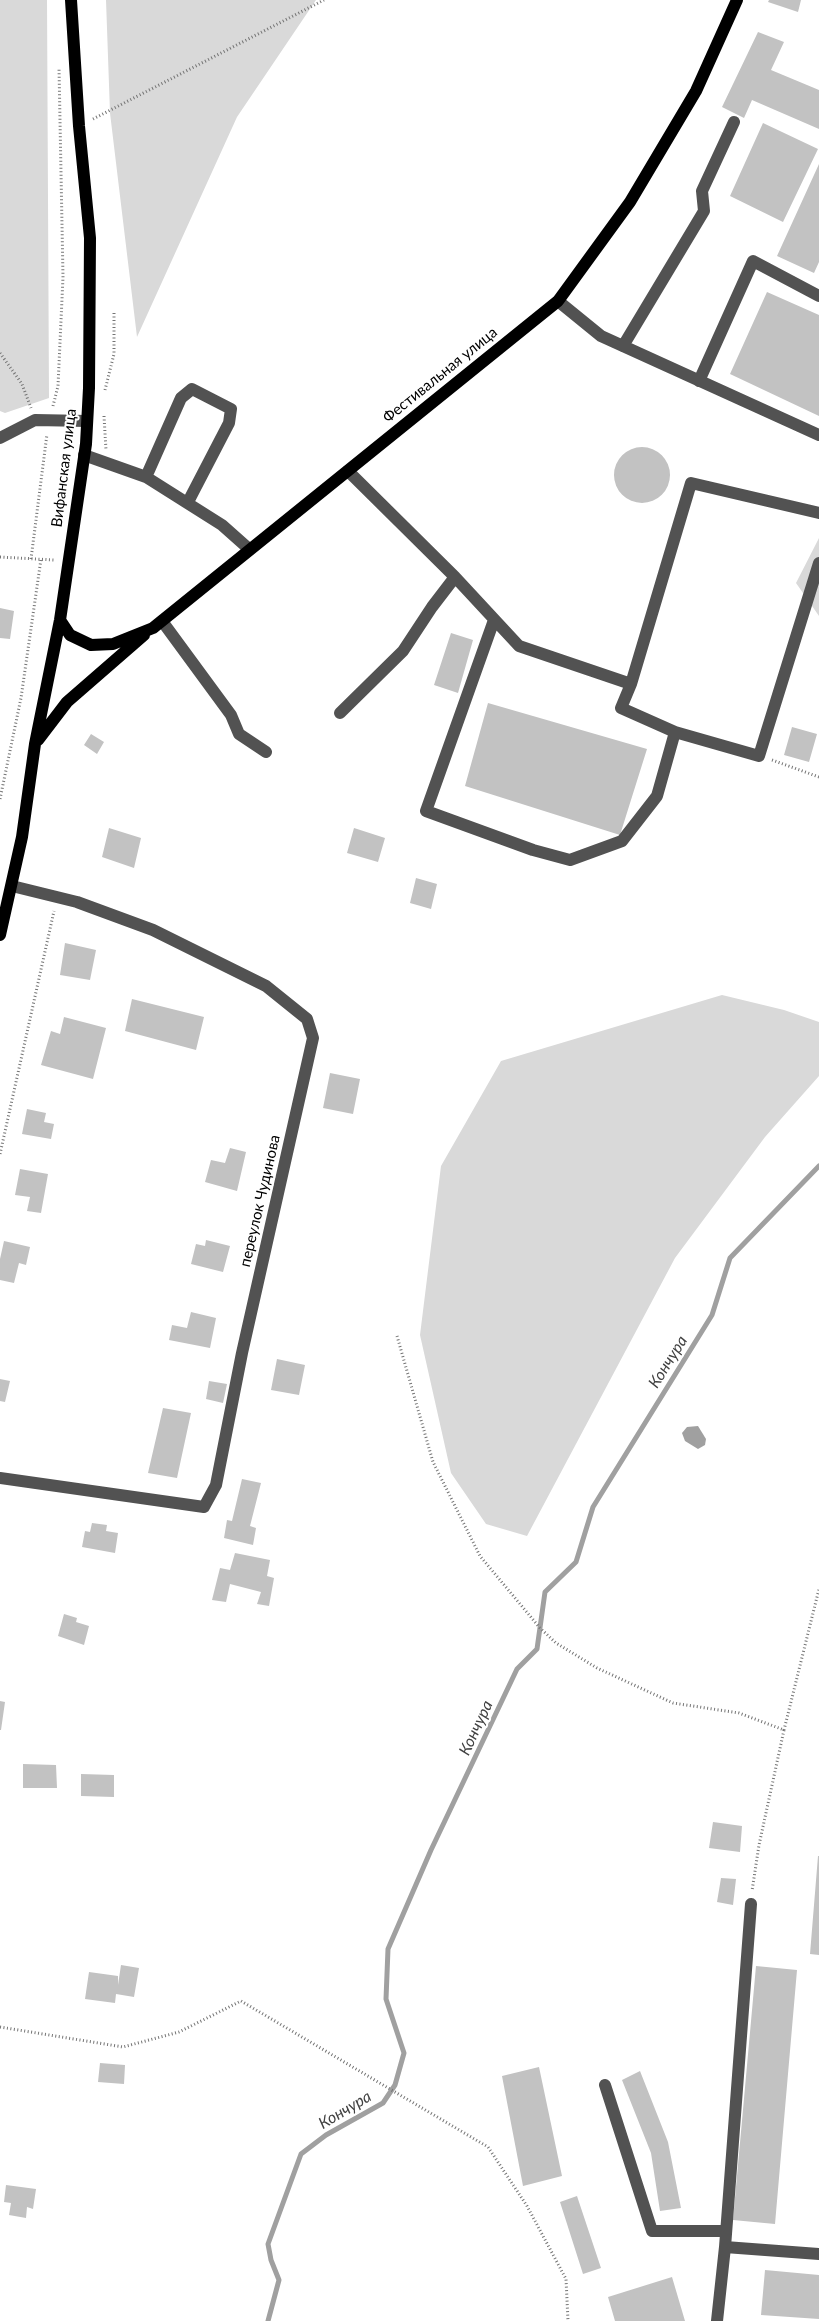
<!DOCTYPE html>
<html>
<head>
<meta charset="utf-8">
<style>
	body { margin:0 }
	canvas { display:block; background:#fff }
</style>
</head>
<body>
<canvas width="819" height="2321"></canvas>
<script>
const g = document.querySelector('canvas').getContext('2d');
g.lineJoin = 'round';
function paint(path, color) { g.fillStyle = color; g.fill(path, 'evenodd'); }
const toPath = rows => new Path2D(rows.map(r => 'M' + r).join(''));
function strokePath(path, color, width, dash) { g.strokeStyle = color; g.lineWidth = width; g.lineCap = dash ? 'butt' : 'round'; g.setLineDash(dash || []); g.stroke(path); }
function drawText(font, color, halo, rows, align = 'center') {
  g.font = font + ' Lato,sans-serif'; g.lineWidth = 4; g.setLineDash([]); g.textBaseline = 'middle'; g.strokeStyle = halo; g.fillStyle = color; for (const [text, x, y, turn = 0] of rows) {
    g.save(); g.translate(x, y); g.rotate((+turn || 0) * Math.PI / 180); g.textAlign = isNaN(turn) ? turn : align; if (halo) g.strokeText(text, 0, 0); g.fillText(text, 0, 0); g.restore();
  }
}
paint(toPath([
	[0,0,47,0,49,398,5,413,0,411],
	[106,0,316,0,237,117,137,337,110,113],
	[819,538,819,616,796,583],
	[722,995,784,1010,819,1022,819,1076,765,1137,675,1258,527,1536,486,1524,451,1473,420,1335,441,1166,501,1061]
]), '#d9d9d9');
paint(toPath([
	[698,1426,706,1439,705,1445,698,1449,685,1441,682,1433,687,1427]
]), '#a0a0a0');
strokePath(toPath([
	[268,2321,279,2280,271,2260,268,2244,301,2154,326,2135,383,2103,395,2085,404,2053,386,1999,388,1949,431,1850,517,1669,537,1649,545,1592,576,1562,593,1507,712,1315,730,1258,819,1166]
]), '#a0a0a0', 5);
paint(toPath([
	[769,0,801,0,798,12,768,2],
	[758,32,784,42,771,70,819,90,819,129,752,100,744,118,722,107],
	[763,123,818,149,783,222,730,196],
	[819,164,819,262,814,273,777,256],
	[767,292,819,315,819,416,730,374],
	'614 475a28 28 0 1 1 56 0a28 28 0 1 1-56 0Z',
	[0,608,14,611,10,639,0,638],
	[451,633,473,640,458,693,434,685],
	[488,703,647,749,620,835,465,786],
	[792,727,817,734,809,762,784,755],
	[91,734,104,742,97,754,84,745],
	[109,828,141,838,134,868,102,857],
	[354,828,385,838,378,862,347,853],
	[416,878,437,884,431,909,410,903],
	[65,943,96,950,90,980,60,975],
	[132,999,204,1017,196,1050,125,1031],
	[64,1017,106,1028,93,1079,41,1065,51,1031,60,1034],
	[330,1073,360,1079,353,1114,323,1108],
	[27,1109,46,1113,44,1122,54,1124,51,1139,22,1134],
	[230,1148,246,1152,237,1191,205,1182,211,1160,225,1163],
	[20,1169,48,1174,41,1213,27,1211,30,1197,15,1195],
	[206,1240,230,1246,223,1272,191,1264,196,1244,205,1246],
	[4,1241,30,1247,26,1265,19,1263,14,1283,0,1280,0,1259],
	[191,1312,216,1318,210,1348,169,1340,172,1325,187,1328],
	[277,1359,305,1365,299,1395,271,1390],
	[0,1379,10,1381,5,1402,0,1401],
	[209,1381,227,1384,223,1403,206,1399],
	[163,1408,191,1413,177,1478,148,1473],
	[242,1479,261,1483,250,1526,256,1528,253,1545,224,1538,227,1520,232,1521],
	[92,1523,107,1525,106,1531,118,1533,115,1553,82,1547,85,1531,90,1532],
	[235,1553,270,1560,267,1576,274,1578,269,1606,257,1604,261,1592,230,1584,226,1602,212,1600,220,1568,230,1570],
	[64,1614,77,1618,76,1622,89,1626,84,1645,58,1636],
	[0,1701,5,1702,1,1730,0,1730],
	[23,1764,56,1765,57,1788,23,1788],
	[81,1774,114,1775,114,1797,81,1796],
	[713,1822,742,1826,740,1852,709,1848],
	[818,1856,819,1856,819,1955,810,1954],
	[721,1878,736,1879,733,1905,717,1902],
	[121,1965,139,1968,134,1997,116,1994,115,2003,85,1999,89,1972,118,1976,118,1985],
	[756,1966,797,1970,775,2224,733,2220],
	[100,2063,125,2065,124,2084,98,2082],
	[539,2067,562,2176,523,2186,502,2076],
	[640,2071,668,2142,681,2208,660,2211,651,2153,622,2080],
	[6,2185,36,2189,33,2209,27,2207,26,2218,9,2215,11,2203,4,2202],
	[577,2196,601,2268,583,2274,560,2202],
	[765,2270,819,2275,819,2319,761,2315],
	[672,2277,685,2321,615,2321,608,2297]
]), '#c2c2c2');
strokePath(toPath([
	[93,119,324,0],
	[0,353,22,384,31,408],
	[105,390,114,354,114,311],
	[53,406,58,386,63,277,59,68],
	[104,416,106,450],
	[0,557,54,560],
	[31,559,47,434],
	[772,760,819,777],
	[0,799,21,698,41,559],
	[0,1154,54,911],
	[397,1336,433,1462,480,1556,540,1628,556,1643,597,1668,673,1703,739,1713,784,1730,759,1845,752,1891],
	[784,1730,819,1589],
	[0,2027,123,2047,179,2032,241,2001,488,2147,527,2206,566,2279,568,2321]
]), '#747474', 3, [1, 2.5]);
strokePath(toPath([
	[558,301,601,336,819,435],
	[623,346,704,211,702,191,734,122],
	[699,381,753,261,819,296],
	[0,438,35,420,87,421],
	[84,455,146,477,222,525,249,549],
	[146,477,181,398,192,389,231,409,229,423,188,502],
	[819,513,691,483,631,684,621,708,675,732,759,756,819,563],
	[455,577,519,646,631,684],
	[494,620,426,811,533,850,570,860,622,841,657,796,675,732],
	[162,621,231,715,239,734,266,752],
	[340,713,403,651,432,607,455,577,348,471],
	[0,1478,204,1507,216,1485,242,1353,313,1038,307,1019,266,986,153,930,77,902,12,886],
	[605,2085,652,2231,726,2231],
	[725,2247,751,1904],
	[717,2321,725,2247,819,2254]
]), '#525252', 12);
strokePath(toPath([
	[60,620,70,635,91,645,113,644,153,628,558,301,630,202,696,91,737,0],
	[38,740,67,702,144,635],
	[0,935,22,837,35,744,60,620,86,444,89,388,90,238,79,126,71,0]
]), '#000', 12);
drawText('15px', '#000', '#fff', [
	["Фестивальная улица",440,375,-39],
	["Вифанская улица",64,468,-83],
	["переулок Чудинова",260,1201,-77]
]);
drawText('italic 16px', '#414141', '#fff', [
	["Кончура",668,1362,-58],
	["Кончура",476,1728,-65],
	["Кончура",345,2110,-31]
]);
</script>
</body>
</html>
